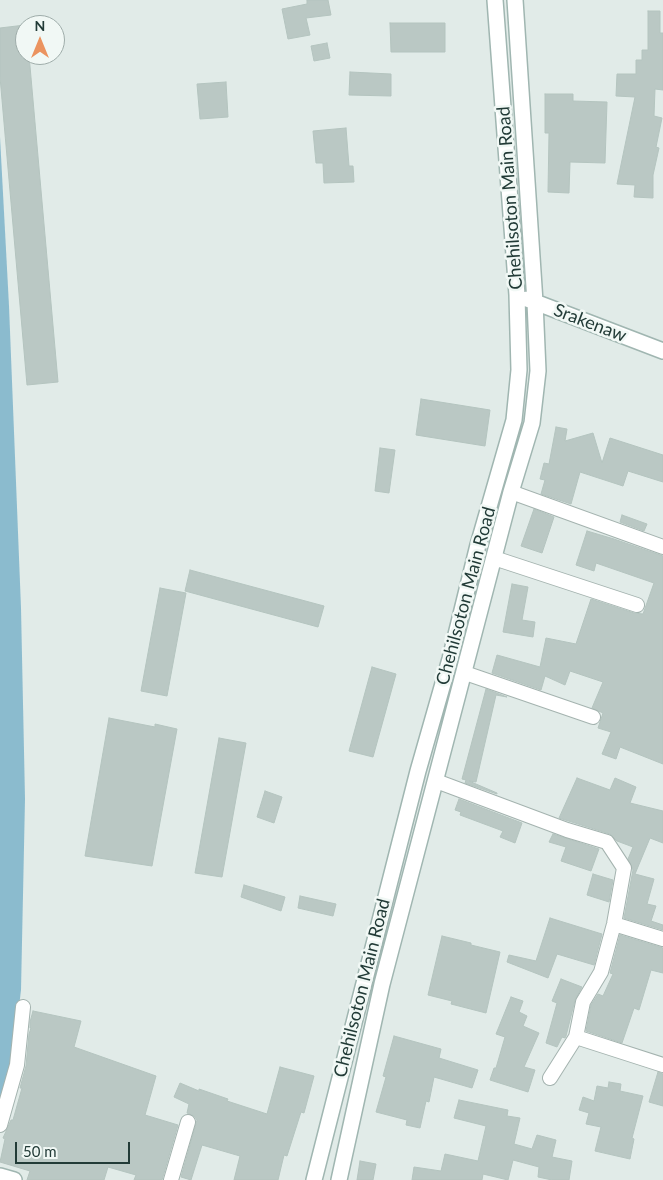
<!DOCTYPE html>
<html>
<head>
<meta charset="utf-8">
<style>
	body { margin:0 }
	#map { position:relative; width:663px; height:1180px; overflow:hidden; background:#e1ebe8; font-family:Lato,sans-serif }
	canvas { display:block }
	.north { position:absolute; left:15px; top:15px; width:50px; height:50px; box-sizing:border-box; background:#f1f8f5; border:1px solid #9eaca9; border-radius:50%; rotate:0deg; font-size:14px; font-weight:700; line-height:20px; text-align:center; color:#223b37 }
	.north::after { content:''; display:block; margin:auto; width:18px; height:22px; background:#eb935f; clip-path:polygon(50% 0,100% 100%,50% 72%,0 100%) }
	.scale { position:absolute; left:15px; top:1142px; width:115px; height:22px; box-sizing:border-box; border:2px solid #223b37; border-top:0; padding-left:6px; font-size:15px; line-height:18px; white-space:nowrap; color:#223b37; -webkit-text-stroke:4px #f1f8f5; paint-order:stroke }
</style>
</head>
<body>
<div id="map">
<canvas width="663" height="1180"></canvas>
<div class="north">N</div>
<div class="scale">50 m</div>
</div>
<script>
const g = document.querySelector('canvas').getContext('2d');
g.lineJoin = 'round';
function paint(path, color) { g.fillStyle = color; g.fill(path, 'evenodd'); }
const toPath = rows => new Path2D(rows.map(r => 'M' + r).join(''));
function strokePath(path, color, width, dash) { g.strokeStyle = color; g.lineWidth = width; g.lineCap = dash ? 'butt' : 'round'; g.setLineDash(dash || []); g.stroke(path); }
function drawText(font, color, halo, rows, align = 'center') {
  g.font = font + ' Lato,sans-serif'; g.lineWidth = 5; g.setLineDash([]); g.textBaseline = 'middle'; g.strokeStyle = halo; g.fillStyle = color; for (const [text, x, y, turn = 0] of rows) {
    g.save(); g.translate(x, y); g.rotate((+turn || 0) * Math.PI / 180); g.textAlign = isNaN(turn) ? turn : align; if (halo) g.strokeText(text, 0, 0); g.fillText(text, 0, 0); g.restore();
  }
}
paint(toPath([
	[0,137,9,306,21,608,25,799,21,990,13,1057,0,1106]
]), '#8bbbce');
const building = toPath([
	[307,0,328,0,331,15,306,18,310,35,288,39,282,9,307,4,307,0],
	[648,11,660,11,660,33,663,33,663,90,655,89,654,116,662,118,656,147,659,148,653,175,653,198,634,197,635,185,617,184,635,97,616,96,617,74,636,74,636,60,642,60,642,50,648,50,648,11],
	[390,23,445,23,445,52,391,52,390,23],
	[25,25,25,55,29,55,58,382,27,385,0,77,0,28,25,25],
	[327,43,330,58,314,61,311,46,327,43],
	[350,72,391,74,391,96,349,95,350,72],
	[226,82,228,117,200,119,197,84,226,82],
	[545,94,573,94,573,101,607,102,605,163,570,162,569,193,548,192,549,133,545,133,545,94],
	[346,128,349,166,353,166,354,182,324,183,323,163,316,163,313,131,346,128],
	[421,399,490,410,485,446,416,435,421,399],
	[556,427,567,429,565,441,593,433,602,463,610,438,663,455,663,482,628,471,623,486,580,472,571,504,541,494,545,480,540,479,544,463,549,464,556,427],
	[380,448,395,450,389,493,375,491,380,448],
	[534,509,554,517,542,553,521,546,534,509],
	[622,515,647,524,644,531,620,522,622,515],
	[587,531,614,539,663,556,663,764,620,747,616,759,602,754,611,732,598,728,603,713,592,708,603,682,570,671,565,685,545,676,541,690,492,673,497,655,540,667,546,638,576,644,591,599,634,613,643,614,654,583,596,563,594,571,576,565,587,531],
	[190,570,324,606,318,627,185,591,190,570],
	[512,584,528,587,522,620,535,622,533,637,503,632,512,584],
	[160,588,186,593,167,696,141,691,160,588],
	[372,667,396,674,373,757,349,751,372,667],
	[486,689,507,697,496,695,476,782,469,781,497,793,497,794,465,783,466,780,462,779,486,689],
	[109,718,155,727,155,724,177,729,152,866,85,856,109,718],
	[219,738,246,743,222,877,195,873,219,738],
	[577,778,610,790,615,778,636,787,630,803,663,811,663,843,650,838,635,874,654,879,647,904,656,906,651,921,663,925,663,930,624,918,633,870,628,859,633,847,617,841,610,834,559,818,577,778],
	[265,791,282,797,274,823,257,817,265,791],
	[459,799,522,823,515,843,500,837,503,831,460,815,461,812,455,810,459,799],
	[553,834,599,849,591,871,561,861,566,847,549,842,553,834],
	[593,874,613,880,609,902,587,895,593,874],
	[244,885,285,897,281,911,241,897,244,885],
	[300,896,336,904,333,916,298,908,300,896],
	[550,918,602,934,594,965,557,954,548,978,507,962,509,955,536,961,550,918],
	[620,935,663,948,663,973,651,970,639,1010,634,1008,622,1043,586,1031,591,1005,598,994,603,996,613,974,610,973,620,935],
	[442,936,471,943,471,945,500,952,486,1013,451,1004,452,1001,428,995,442,936],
	[561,979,582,987,575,1000,566,1036,565,1038,562,1037,557,1047,546,1043,557,1003,552,1001,561,979],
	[511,997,523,1001,519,1012,527,1016,523,1026,539,1033,524,1067,535,1070,528,1092,490,1080,494,1068,496,1068,505,1037,496,1034,511,997],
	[33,1011,81,1021,74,1047,156,1076,145,1115,178,1125,162,1180,134,1180,136,1175,108,1167,104,1180,27,1180,30,1171,0,1162,5,1139,3,1138,11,1120,13,1120,22,1088,20,1088,26,1066,29,1034,31,1028,30,1028,30,1022,33,1011],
	[394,1036,441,1049,439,1058,478,1070,472,1088,434,1077,429,1102,426,1101,420,1128,406,1125,407,1120,376,1112,386,1077,383,1076,394,1036],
	[280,1067,314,1076,304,1113,301,1112,287,1156,284,1155,278,1180,234,1180,240,1156,202,1145,191,1180,181,1177,197,1120,194,1116,187,1113,189,1104,174,1097,180,1083,199,1091,199,1089,228,1099,227,1101,267,1114,280,1067],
	[658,1072,663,1074,663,1106,649,1102,658,1072],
	[609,1082,621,1084,620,1091,643,1096,632,1138,634,1139,630,1159,595,1151,601,1127,586,1124,589,1113,579,1110,583,1097,594,1101,597,1086,608,1088,609,1082],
	[459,1100,508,1110,507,1116,520,1118,514,1144,532,1149,537,1135,556,1140,552,1157,572,1161,569,1180,552,1180,538,1177,539,1167,513,1160,508,1180,483,1174,482,1180,412,1180,414,1167,441,1171,445,1154,478,1161,486,1126,454,1118,459,1100],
	[360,1161,376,1164,373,1180,357,1180,360,1161]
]);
paint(building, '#bac8c4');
strokePath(building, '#b4c4bf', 1);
const street = toPath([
	[511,492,663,547],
	[494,558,637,605],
	[465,673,593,717],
	[436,781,567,830,607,842,624,868,614,924,601,972,583,1002,576,1037,550,1078],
	[614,924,663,939],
	[576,1037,663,1065],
	[0,1125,17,1065,23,1007],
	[171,1180,188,1122]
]);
const secondary = toPath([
	[527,299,663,351],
	[0,1176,14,1180],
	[314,1180,418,771,450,659,478,545,514,420,519,370,517,295,495,0],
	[339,1180,382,984,511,492,532,423,538,371,535,302,515,0]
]);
strokePath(street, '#a4b3af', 16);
strokePath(secondary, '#a0b6b1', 18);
strokePath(street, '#fff', 14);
strokePath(secondary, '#fff', 15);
drawText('18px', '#223b37', '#f1f8f5', [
	["Chehilsoton Main Road",510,198,-94],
	["Srakenaw",590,323,21],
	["Chehilsoton Main Road",466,596,-75],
	["Chehilsoton Main Road",362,988,-76]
]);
</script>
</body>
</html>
